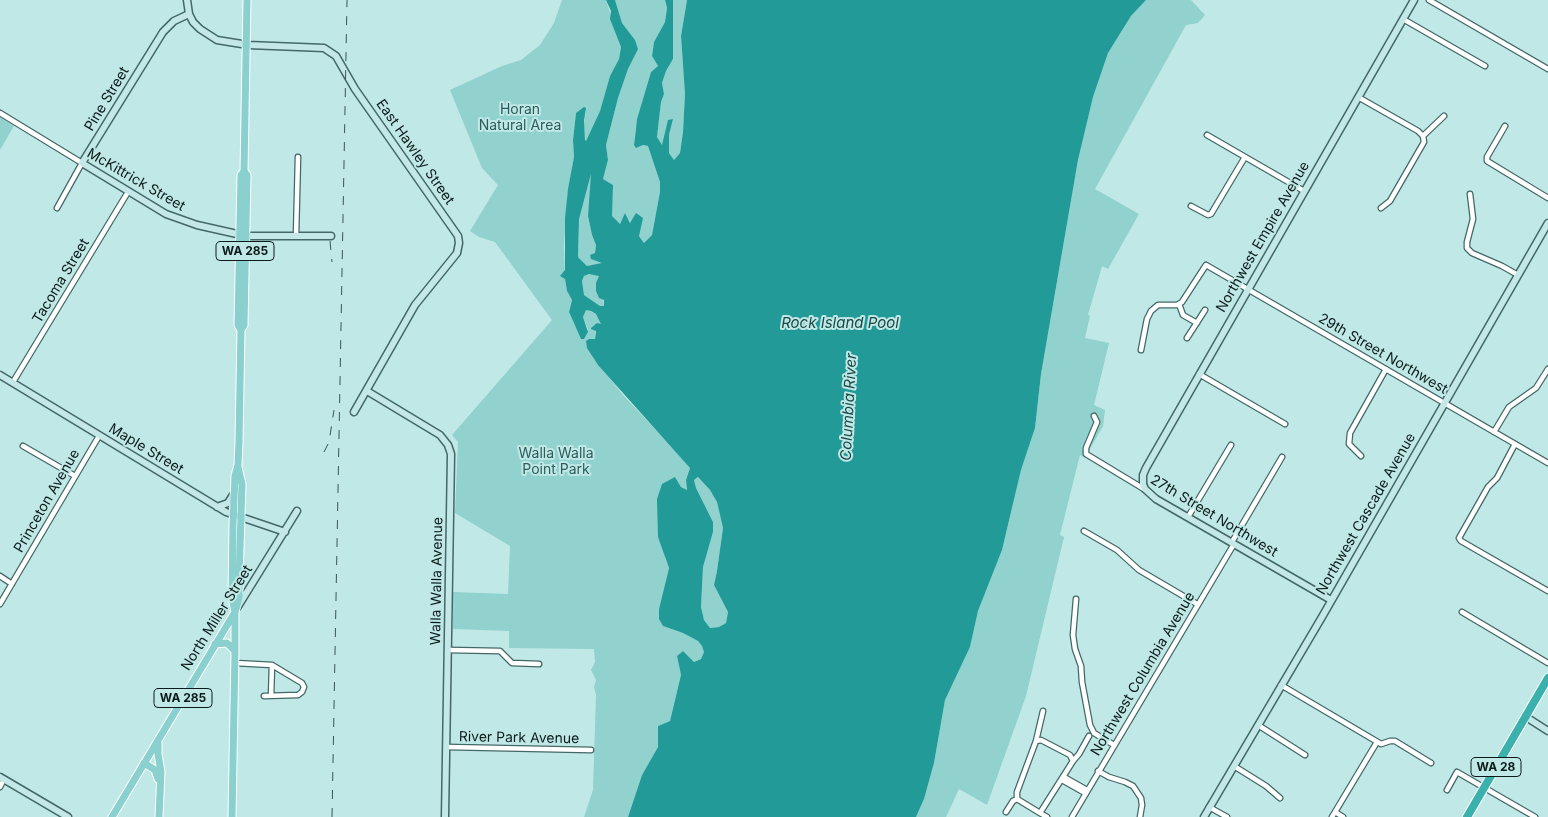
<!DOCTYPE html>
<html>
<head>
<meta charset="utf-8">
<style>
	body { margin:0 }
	canvas { display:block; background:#c0e8e6 }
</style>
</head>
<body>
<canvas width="1548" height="817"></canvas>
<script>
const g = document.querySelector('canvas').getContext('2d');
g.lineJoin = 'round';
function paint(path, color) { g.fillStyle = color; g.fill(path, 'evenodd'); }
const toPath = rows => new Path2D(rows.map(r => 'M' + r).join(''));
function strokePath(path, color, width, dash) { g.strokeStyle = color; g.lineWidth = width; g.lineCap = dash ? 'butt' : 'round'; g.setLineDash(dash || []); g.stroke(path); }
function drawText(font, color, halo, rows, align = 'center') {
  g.font = font + ' Inter,sans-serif'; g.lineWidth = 4; g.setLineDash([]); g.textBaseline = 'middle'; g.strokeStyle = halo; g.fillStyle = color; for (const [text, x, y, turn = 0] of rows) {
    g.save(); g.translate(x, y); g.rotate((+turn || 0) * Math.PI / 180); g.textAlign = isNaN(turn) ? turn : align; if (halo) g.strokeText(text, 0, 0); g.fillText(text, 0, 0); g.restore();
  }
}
paint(toPath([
	[562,0,606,0,621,47,619,59,610,76,600,111,586,141,585,141,584,125,586,111,582,110,576,113,573,140,574,157,567,199,564,245,565,279,567,291,572,300,569,312,574,324,584,339,588,329,583,317,584,313,586,310,588,310,596,314,602,324,595,330,595,340,586,341,594,359,623,395,684,460,690,468,686,480,687,490,681,487,675,477,665,558,669,568,659,609,663,626,683,633,698,641,702,646,704,652,701,659,693,662,683,651,677,656,681,675,670,721,658,726,658,747,642,775,628,817,584,817,593,790,596,695,594,687,596,680,591,670,595,662,594,649,509,648,509,631,453,629,453,592,508,594,510,546,455,513,458,442,452,435,552,320,495,242,479,237,470,231,498,185,482,168,450,90,502,66,521,60,540,45,554,23],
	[615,0,665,0,667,8,665,22,654,42,652,56,658,66,651,72,637,119,635,132,634,144,648,146,660,182,660,192,652,235,644,243,625,214,620,224,611,216,613,185,603,179,608,160,606,145,618,98,628,69,633,59,635,40,622,23],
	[673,0,687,0,681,36,685,94,683,132,680,153,674,160,669,153,669,135,673,119,662,146,657,137,661,102,664,94,662,83,666,71,673,59],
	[1146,0,1191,0,1205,15,1198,23,1186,25,1095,189,1139,214,1108,269,1102,266,1088,315,1090,316,1085,338,1109,343,1094,405,1105,410,1103,426,1085,458,1080,455,1060,535,1064,537,1026,696,987,805,959,789,946,817,916,817,924,799,934,763,945,700,970,647,978,611,1002,550,1021,470,1035,428,1041,374,1078,160,1093,97,1108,53,1131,16],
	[0,117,14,126,0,150],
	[592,171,588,216,592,235,596,245,595,253,603,264,587,266,578,257,579,218],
	[589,274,599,275,604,306,600,306,584,295,582,282,584,276],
	[698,477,710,490,717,502,723,528,717,571,714,585,728,612,726,623,719,627,710,628,704,620,701,607,703,567,713,532,713,522,696,488,694,480]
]), '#91d1ce');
paint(toPath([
	[606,0,615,0,622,23,635,40,638,49,628,69,618,98,606,145,608,160,603,179,613,185,612,216,620,224,625,213,630,223,636,213,643,218,639,236,644,243,652,235,660,192,660,182,648,146,643,145,636,148,634,145,637,119,651,72,658,66,652,56,654,42,665,22,667,8,665,0,673,0,673,59,666,71,662,83,664,94,661,102,657,137,662,145,668,120,673,119,669,135,669,153,674,160,680,153,683,132,685,94,681,36,687,0,1146,0,1131,16,1108,53,1093,97,1078,160,1041,374,1035,428,1021,470,1002,550,978,611,970,647,945,700,934,763,924,799,916,817,628,817,642,775,658,747,658,726,670,721,681,675,677,656,683,651,694,662,701,659,704,652,702,646,698,641,683,633,663,626,659,619,659,609,669,568,658,537,657,499,662,484,675,477,681,487,687,490,686,480,690,468,598,365,587,348,586,341,589,339,595,339,596,331,591,329,591,328,597,323,601,324,596,314,591,311,586,310,583,317,588,332,584,339,581,339,569,312,572,300,567,291,565,279,560,276,565,270,565,218,568,189,574,157,573,140,576,113,584,107,586,108,584,121,585,140,586,141,600,111,610,76,619,59,621,47,610,19,611,11],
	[591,174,588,216,592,235,596,245,595,253,590,255,591,259,602,263,587,266,578,257,579,219],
	[589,274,599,276,596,283,596,291,599,298,604,300,604,306,600,306,584,295,582,281,584,276],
	[698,477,710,490,717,502,723,528,717,571,714,585,728,612,726,623,719,627,710,628,704,620,701,607,703,567,713,532,713,522,696,488,694,480]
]), '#229b98');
const street = toPath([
	[1429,0,1548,69],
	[1403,19,1485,66],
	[1358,97,1418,131,1423,136,1424,142,1390,201,1381,208],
	[0,113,82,163,57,208],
	[1505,126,1487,157,1487,161,1548,198],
	[1207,135,1304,191],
	[1423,136,1444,116],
	[1470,194,1473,219,1467,242,1467,248,1472,253,1502,266,1518,275],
	[1191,206,1208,215,1211,214,1245,157],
	[296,236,298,157],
	[1179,304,1183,315,1197,323],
	[1187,338,1205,310],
	[1141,350,1147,319,1151,311,1158,305,1177,305,1182,302,1206,265,1548,463],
	[1199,374,1285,424],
	[13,382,128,192],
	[1094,416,1097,422,1086,448,1086,454,1144,489],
	[1494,432,1509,407,1536,388,1548,369],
	[1515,444,1497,478,1488,487,1459,538,1461,541,1548,591],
	[23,446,75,476],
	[1361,456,1349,444,1350,433,1386,369],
	[1188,517,1231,445],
	[1084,531,1117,550,1139,570,1197,604],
	[1232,542,1282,457],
	[0,576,12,584],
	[1076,599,1073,635,1075,649,1081,666,1082,682,1090,725,1094,733,1114,745],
	[0,604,99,436],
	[1462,612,1548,663],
	[448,650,500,651,512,663,539,664],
	[235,663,272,665,302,683,304,687,302,692,298,695,264,696],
	[1281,685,1381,744,1390,741,1395,741,1431,763],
	[271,696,272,665],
	[1258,725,1305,755],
	[1036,741,1043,711],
	[446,747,591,750],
	[1073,761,1079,754,1089,736],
	[1234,766,1266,786,1280,798],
	[1098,771,1109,777,1125,782,1133,786,1141,798,1142,805,1140,817],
	[1064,777,1087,790],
	[1062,780,1085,793],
	[0,787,4,779],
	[1447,790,1457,772,1535,817],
	[1209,807,1227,817],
	[1006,812,1013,801,1017,799],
	[1335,812,1343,817],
	[1040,813,1073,761,1070,755,1041,740,1036,741,1017,792,1017,799,1040,813,1047,817],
	[1072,817,1234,544],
	[1332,817,1377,742]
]);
const secondary = toPath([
	[187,0,189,14,193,22,200,29,217,40,248,45,324,48,336,56,355,89,458,236,459,243,457,253,415,305,354,412],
	[189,14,174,21,163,32,82,163,166,214,197,225,246,236,331,236],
	[0,375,226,512,285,532],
	[367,391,440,435,448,445,451,454,445,817],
	[217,507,228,503,233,495],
	[1331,600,1156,499,1145,489,1143,484,1143,475,1146,468,1414,0],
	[237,608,297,511],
	[1526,717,1548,731],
	[0,777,68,817],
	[1204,817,1322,617,1548,223]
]);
const primary = toPath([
	[241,330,244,325,247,175,244,171,247,0],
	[215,644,227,643,235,651],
	[158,743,158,754,161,772,159,817],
	[144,763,155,770,158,779],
	[112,817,235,612,239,597,239,580,242,484,238,467],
	[232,817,235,651,235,612,232,598,233,523,235,476,238,465,239,442,241,330,238,325,241,175,244,171]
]);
const highway = toPath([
	[1467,817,1548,678]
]);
strokePath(street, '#436867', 7);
strokePath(secondary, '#436867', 9);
strokePath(primary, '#fff', 9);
strokePath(highway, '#fff', 10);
strokePath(street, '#fff', 4.5);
strokePath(secondary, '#c4e8e7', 6);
strokePath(primary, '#89d0ce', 7);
strokePath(highway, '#3bb1ae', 8);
strokePath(toPath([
	[330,241,332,262],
	[324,452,329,442,334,410],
	[332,817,347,0]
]), '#3d5352', 1, [9, 9]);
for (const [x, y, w] of [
	[245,251,58],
	[183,698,58],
	[1496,767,50]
]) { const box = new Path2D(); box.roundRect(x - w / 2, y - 9.5, w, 19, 4); g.fillStyle = '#c0e8e6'; g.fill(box); strokePath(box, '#0b1b1a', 1); }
drawText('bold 12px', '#0b1b1a', null, [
	["WA 285",245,251],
	["WA 285",183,698],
	["WA 28",1496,767]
]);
drawText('14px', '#0b1b1a', '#c0e8e6', [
	["Pine Street",107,99,-59],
	["East Hawley Street",415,152,55],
	["McKittrick Street",136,180,30],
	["Northwest Empire Avenue",1263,237,-60],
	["Tacoma Street",61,281,-59],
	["29th Street Northwest",1383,354,30],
	["Maple Street",146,449,31],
	["Princeton Avenue",47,501,-60],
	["Northwest Cascade Avenue",1366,514,-60],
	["27th Street Northwest",1214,516,31],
	["Walla Walla Avenue",437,581,-89],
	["North Miller Street",217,618,-58],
	["Northwest Columbia Avenue",1143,674,-59],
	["River Park Avenue",519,738,1]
]);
drawText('14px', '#2c5c5b', '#c0e8e6', [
	["Horan",520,110],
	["Natural Area",520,126],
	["Walla Walla",556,454],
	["Point Park",556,470]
]);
drawText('italic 15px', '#194a48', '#c0e8e6', [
	["Rock Island Pool",840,323],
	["Columbia River",849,407,-87]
]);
</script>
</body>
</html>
